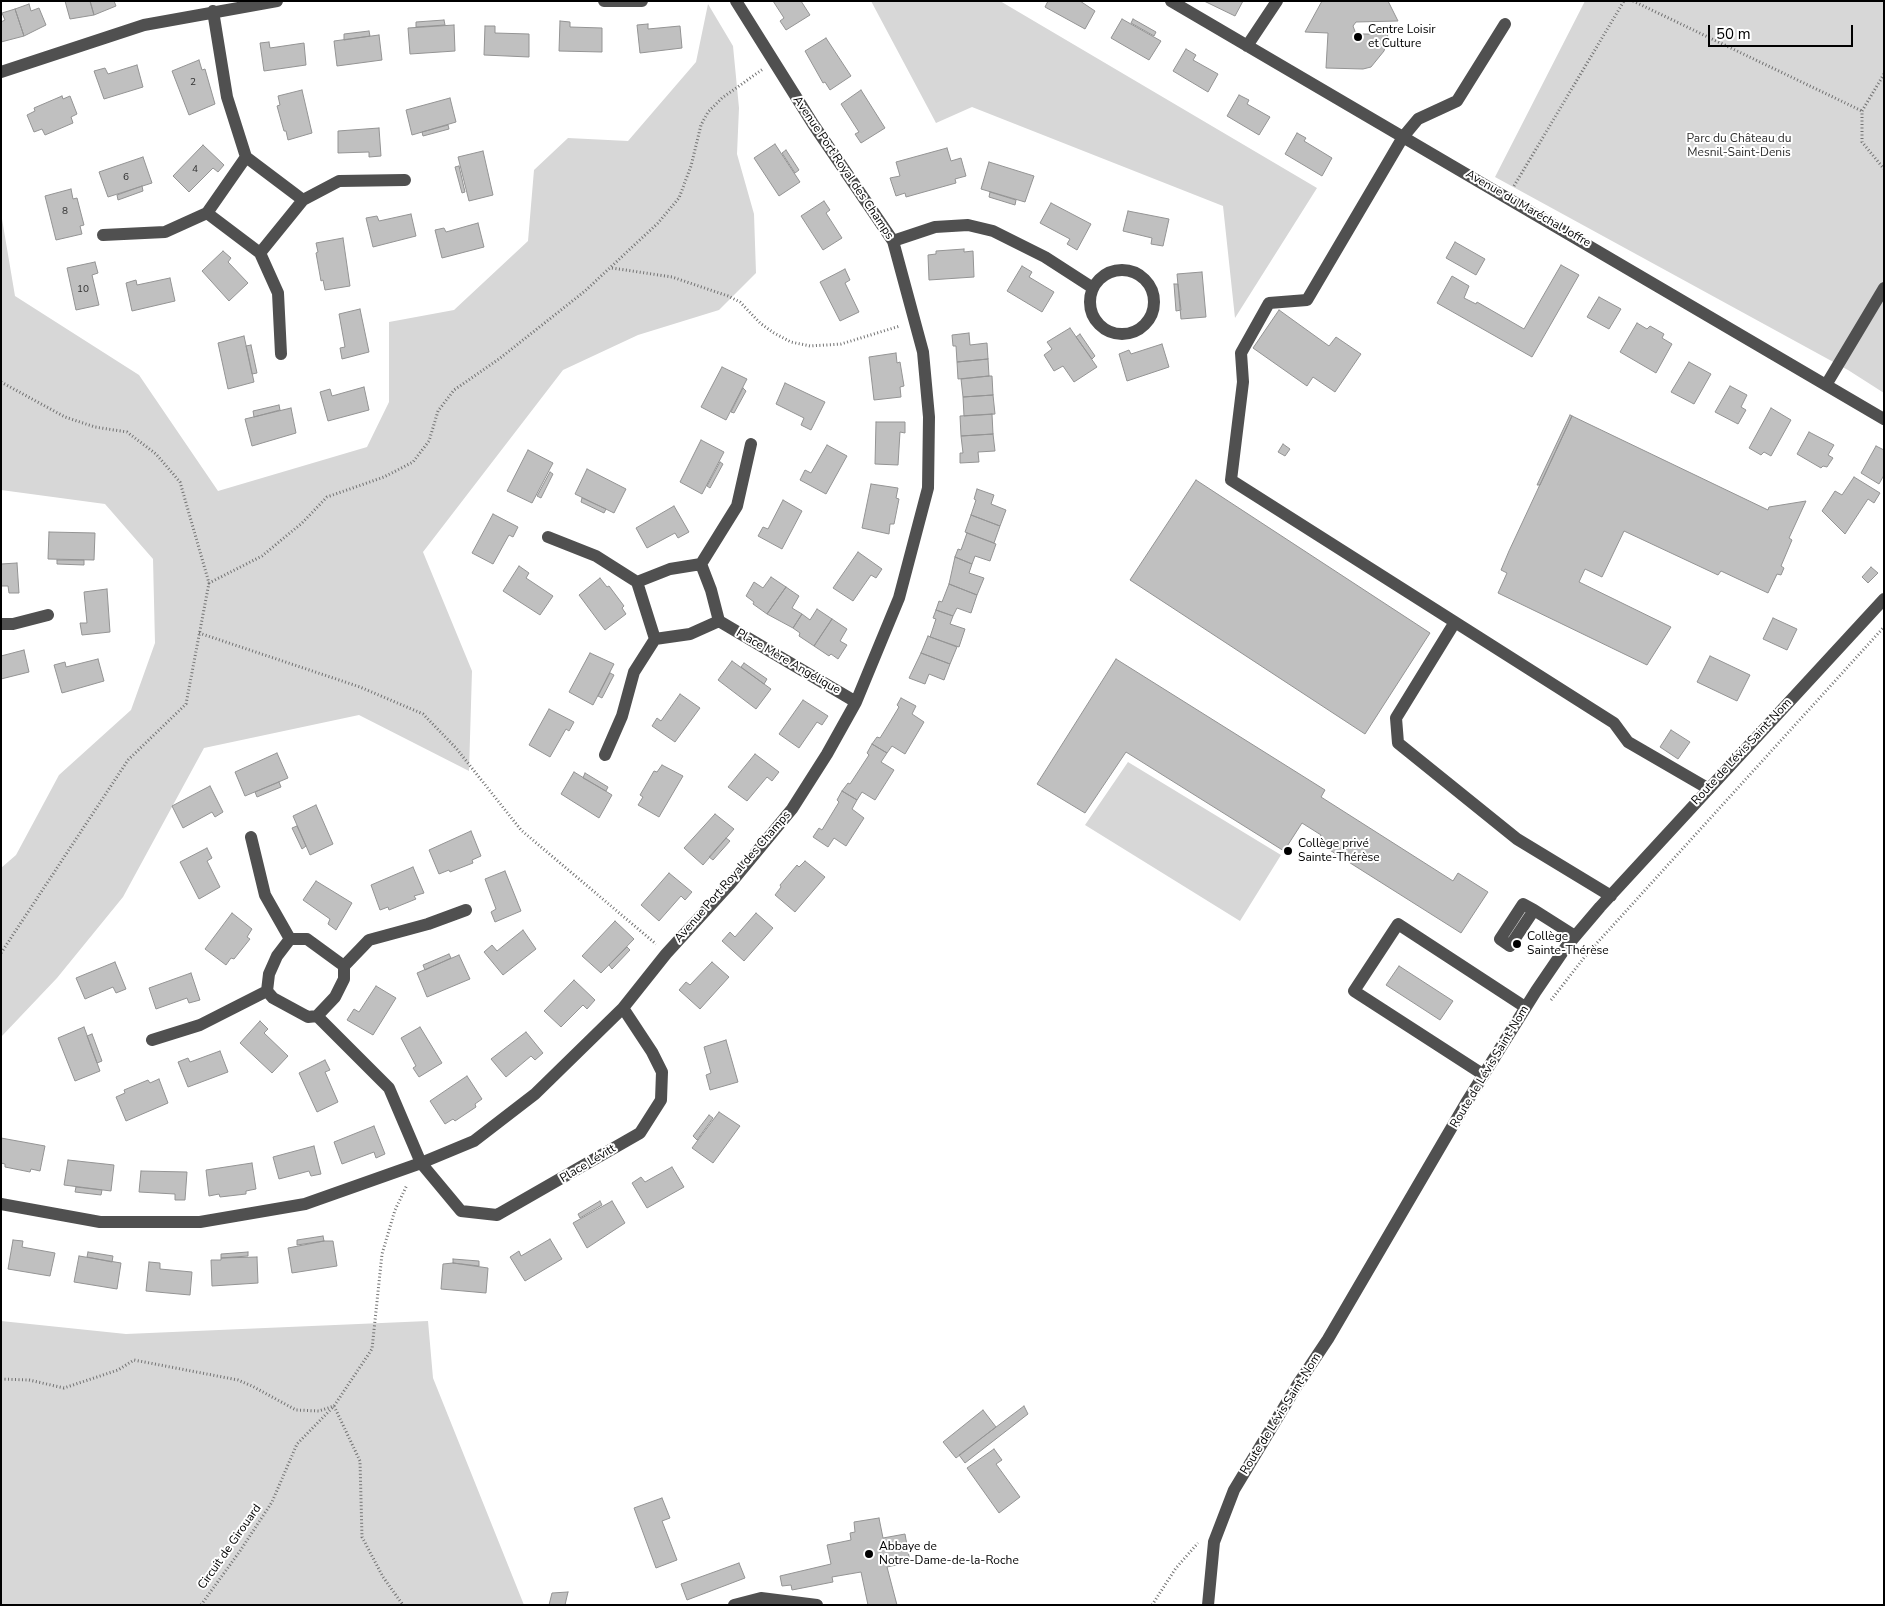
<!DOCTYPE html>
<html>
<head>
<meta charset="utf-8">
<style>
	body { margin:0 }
	#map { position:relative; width:1885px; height:1606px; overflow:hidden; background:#fff; font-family:"Nunito Sans",sans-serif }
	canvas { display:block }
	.frame { position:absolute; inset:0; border:2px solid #000; pointer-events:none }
	.scale { position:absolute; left:1708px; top:25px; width:145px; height:22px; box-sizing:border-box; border:2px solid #000; border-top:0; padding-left:6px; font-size:15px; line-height:18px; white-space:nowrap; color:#000; -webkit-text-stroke:4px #fff; paint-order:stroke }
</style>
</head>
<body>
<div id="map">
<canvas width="1885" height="1606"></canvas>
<div class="frame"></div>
<div class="scale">50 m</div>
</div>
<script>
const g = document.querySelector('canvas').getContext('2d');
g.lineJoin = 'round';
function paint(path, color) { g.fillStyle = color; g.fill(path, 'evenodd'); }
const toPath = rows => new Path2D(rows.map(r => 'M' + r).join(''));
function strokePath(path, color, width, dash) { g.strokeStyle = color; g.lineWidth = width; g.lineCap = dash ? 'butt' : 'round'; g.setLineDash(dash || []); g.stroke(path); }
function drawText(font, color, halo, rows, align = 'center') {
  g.font = font + ' "Nunito Sans",sans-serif'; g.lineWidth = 4; g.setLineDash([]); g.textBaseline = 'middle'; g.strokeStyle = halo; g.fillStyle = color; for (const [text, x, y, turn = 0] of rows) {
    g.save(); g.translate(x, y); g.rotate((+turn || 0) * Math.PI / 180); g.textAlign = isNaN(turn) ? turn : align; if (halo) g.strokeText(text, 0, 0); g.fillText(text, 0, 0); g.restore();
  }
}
paint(toPath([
	[871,1,1000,1,1317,188,1235,318,1223,206,972,107,936,123],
	[1585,1,1884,1,1884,393,1848,370,1495,177],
	[708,4,733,46,739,108,737,154,754,214,756,273,719,310,638,335,563,370,423,552,472,671,469,771,359,715,204,748,123,897,57,978,1,1037,1,868,16,855,59,775,131,710,155,643,153,559,105,504,1,490,1,213,15,296,139,375,218,491,367,447,389,402,389,322,454,310,528,241,534,170,568,138,628,141,696,62],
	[1128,762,1281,855,1240,921,1085,825],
	[1,1321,126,1334,428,1321,433,1378,524,1605,1,1605]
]), '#d7d7d7');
const building = toPath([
	[65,1,90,1,94,15,70,19,65,1],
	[90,1,114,1,116,6,94,15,90,1],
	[773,1,801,1,810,15,786,30,780,21,784,18,773,1],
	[1048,1,1080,1,1095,11,1085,29,1045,7,1048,1],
	[1204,1,1243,1,1235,16,1204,1],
	[1322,1,1388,1,1398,21,1356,22,1353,26,1356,34,1388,34,1384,51,1371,67,1363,69,1326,68,1328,33,1305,32,1322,1],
	[29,4,31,11,39,8,46,25,24,36,15,9,29,4],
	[15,9,24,36,1,42,1,22,5,20,2,13,15,9],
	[1122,19,1161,41,1149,60,1111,38,1122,19],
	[1133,19,1156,32,1154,36,1131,23,1133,19],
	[444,20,445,25,416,27,416,22,444,20],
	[560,21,570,22,570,27,602,28,602,52,559,51,560,21],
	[648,24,648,29,680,26,682,48,640,53,637,25,648,24],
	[454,25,455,51,410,54,408,28,454,25],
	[485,26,495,26,495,33,529,34,529,57,484,55,485,26],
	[369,31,370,36,344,40,344,34,369,31],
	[379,35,382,60,337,66,334,41,379,35],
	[826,38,851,76,830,90,825,82,823,83,805,51,826,38],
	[269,42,270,48,304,43,306,65,264,71,260,43,269,42],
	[1186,49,1196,55,1193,60,1218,74,1208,92,1173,71,1186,49],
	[199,60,202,70,205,69,215,104,189,115,172,71,199,60],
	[137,65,143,87,104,99,94,71,105,68,108,74,137,65],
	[302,90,312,133,288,140,286,131,284,131,277,106,280,105,278,96,302,90],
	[861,90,885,128,861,143,855,134,859,132,841,104,861,90],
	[1239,95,1249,100,1247,104,1270,117,1259,135,1227,116,1239,95],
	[62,96,63,99,70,96,77,114,71,117,73,123,45,135,42,129,34,132,27,115,35,111,34,108,62,96],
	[450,98,456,122,412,135,406,110,450,98],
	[448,125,449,129,423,136,422,132,448,125],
	[379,128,381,156,369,157,369,152,338,153,338,131,379,128],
	[1297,133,1306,138,1304,141,1332,158,1322,176,1285,154,1297,133],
	[775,144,800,182,779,196,754,158,775,144],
	[203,145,224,165,218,172,213,168,189,192,173,176,203,145],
	[947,148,951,161,961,158,966,176,955,179,956,183,906,197,905,193,896,196,890,178,900,176,896,162,947,148],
	[786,150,799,170,795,173,782,153,786,150],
	[483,151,493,195,469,201,458,157,483,151],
	[143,157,152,183,108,197,99,172,143,157],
	[989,162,1034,176,1025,202,981,189,989,162],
	[459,166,465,192,462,193,455,167,459,166],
	[142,186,143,191,118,200,117,195,142,186],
	[71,189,73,199,77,198,84,225,80,226,82,234,56,240,45,196,71,189],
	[990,192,1016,200,1015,205,989,197,990,192],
	[824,201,830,210,826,213,842,238,823,250,801,216,824,201],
	[1051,203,1091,224,1077,250,1067,244,1070,239,1040,223,1051,203],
	[1128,211,1169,219,1163,246,1151,244,1152,238,1123,231,1128,211],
	[411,214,416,236,373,247,366,218,377,216,379,221,411,214],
	[478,223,484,247,442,258,435,230,444,228,446,232,478,223],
	[343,238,350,286,325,290,323,280,321,281,316,253,318,252,316,243,343,238],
	[1455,242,1485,259,1476,275,1446,258,1455,242],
	[964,249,964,252,973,251,974,277,929,280,928,255,936,254,936,251,964,249],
	[223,251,231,258,228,262,248,283,229,301,202,271,223,251],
	[95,262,98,273,92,275,99,305,76,310,67,268,95,262],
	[1561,265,1579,275,1532,357,1437,303,1452,276,1469,286,1464,298,1476,304,1477,302,1524,329,1561,265],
	[1022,266,1032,272,1029,277,1054,292,1042,312,1007,291,1022,266],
	[845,269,850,280,845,283,859,312,840,321,820,282,845,269],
	[1202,272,1206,317,1181,319,1177,274,1202,272],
	[170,278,175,301,132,311,126,283,136,280,137,285,170,278],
	[1174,284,1178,284,1181,310,1176,311,1174,284],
	[1599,297,1621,309,1609,329,1587,317,1599,297],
	[360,309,369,352,342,359,340,348,345,347,339,314,360,309],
	[1279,310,1329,346,1336,337,1361,354,1335,392,1313,377,1307,386,1253,348,1279,310],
	[1637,323,1647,329,1650,326,1664,334,1662,338,1672,344,1656,373,1620,352,1637,323],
	[1070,328,1097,367,1074,382,1063,366,1054,371,1044,355,1052,349,1047,342,1070,328],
	[969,333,970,345,987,343,988,359,957,362,956,346,953,346,952,335,969,333],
	[1080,334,1095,356,1092,359,1076,337,1080,334],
	[244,336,254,382,228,389,218,343,244,336],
	[1162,344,1169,367,1127,381,1119,354,1129,350,1131,354,1162,344],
	[251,345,257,373,252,374,246,346,251,345],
	[896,353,897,363,900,362,904,386,900,387,901,397,874,400,869,357,896,353],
	[988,359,989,376,958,379,957,362,988,359],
	[1689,362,1711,374,1694,404,1671,392,1689,362],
	[722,367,747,379,726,420,701,407,722,367],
	[989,376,992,376,993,395,963,397,961,379,989,376],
	[785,383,825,402,811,430,801,425,804,418,776,404,785,383],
	[1730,386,1747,395,1741,407,1746,410,1738,424,1715,412,1730,386],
	[364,387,369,410,328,421,320,392,330,389,332,396,364,387],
	[743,388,746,391,734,413,731,412,743,388],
	[993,395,995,414,964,416,963,397,993,395],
	[279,405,280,410,254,417,253,411,279,405],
	[291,408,296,433,252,446,245,419,291,408],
	[1771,408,1791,420,1771,456,1764,452,1761,455,1749,448,1771,408],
	[992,414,993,434,961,436,960,416,992,414],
	[1570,415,1572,416,1540,485,1537,485,1570,415],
	[1572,416,1768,510,1769,507,1806,501,1789,538,1792,540,1781,566,1784,568,1781,575,1777,574,1768,593,1721,571,1718,575,1624,531,1602,577,1585,569,1579,582,1671,627,1647,665,1498,593,1507,573,1501,570,1509,551,1572,416],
	[876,422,905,422,905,433,900,432,898,465,875,464,876,422],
	[1809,432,1834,445,1828,455,1833,458,1827,467,1823,466,1821,468,1797,454,1809,432],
	[993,434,995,451,978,452,979,462,960,463,960,453,963,453,961,436,993,434],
	[701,440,724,452,702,494,680,482,701,440],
	[1283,444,1290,449,1285,456,1278,452,1283,444],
	[827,445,847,456,826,494,800,480,805,470,811,473,827,445],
	[1876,446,1884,450,1884,475,1879,484,1861,473,1876,446],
	[528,450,553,463,532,503,507,491,528,450],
	[720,462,723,464,710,488,707,486,720,462],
	[587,469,626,489,614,513,575,494,587,469],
	[550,472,553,474,541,498,537,496,550,472],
	[1854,477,1880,493,1874,503,1868,499,1845,534,1822,511,1835,491,1842,495,1854,477],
	[1196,480,1430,633,1365,734,1130,580,1196,480],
	[871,484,898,488,896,498,899,499,894,524,890,524,889,534,862,528,871,484],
	[977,489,994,495,991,504,1006,510,1000,526,971,515,976,500,974,499,977,489],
	[582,498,606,509,604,513,581,502,582,498],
	[783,500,802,511,782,549,758,536,763,527,768,529,783,500],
	[674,506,689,532,678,538,675,533,647,548,636,528,674,506],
	[493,514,518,527,513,537,509,535,493,564,472,553,493,514],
	[971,515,1000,526,994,543,965,532,971,515],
	[49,532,95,533,94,560,48,559,49,532],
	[967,533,996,544,990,561,975,556,972,564,955,557,958,549,961,550,967,533],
	[858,552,882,569,876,578,871,575,853,601,833,588,858,552],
	[955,557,972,564,969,573,984,578,977,595,949,584,955,557],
	[57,560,84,560,84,565,57,564,57,560],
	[17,563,19,593,9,593,8,586,1,586,1,564,17,563],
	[519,566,529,573,526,578,553,596,540,615,503,591,519,566],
	[1871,567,1878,573,1868,583,1862,577,1871,567],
	[771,577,786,587,767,614,753,604,754,602,746,596,754,582,763,588,771,577],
	[600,578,607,587,609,586,624,606,622,608,626,614,605,630,579,595,600,578],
	[949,584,977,595,971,613,957,608,953,616,936,610,939,601,942,602,949,584],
	[786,587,799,596,792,608,802,614,793,628,767,614,786,587],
	[107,589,110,632,82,635,80,623,87,623,84,592,107,589],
	[817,609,832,619,814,646,799,636,800,633,793,628,802,614,810,620,817,609],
	[936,610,953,616,950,624,965,629,959,647,930,637,936,619,933,618,936,610],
	[1773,618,1797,629,1787,650,1763,639,1773,618],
	[832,619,847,629,840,641,847,645,838,659,831,654,829,656,814,646,832,619],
	[928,636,957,647,950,664,921,653,928,636],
	[24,650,29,672,1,679,1,656,24,650],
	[590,653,614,664,593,705,569,692,590,653],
	[921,653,950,664,944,680,929,674,925,684,909,678,921,653],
	[1710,656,1750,675,1737,701,1697,682,1710,656],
	[98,659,104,681,62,693,54,665,65,662,66,667,98,659],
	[1116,659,1325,790,1321,797,1453,881,1458,873,1488,892,1461,933,1317,842,1321,835,1302,823,1284,851,1126,752,1085,813,1037,784,1116,659],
	[732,661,771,689,756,709,718,680,732,661],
	[744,663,767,679,764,684,741,667,744,663],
	[610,673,614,675,602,698,598,696,610,673],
	[680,694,700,708,675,742,652,726,657,718,661,721,680,694],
	[901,698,916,706,912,714,924,722,905,754,892,746,887,753,872,744,877,737,880,738,890,722,899,707,897,705,901,698],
	[803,700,828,716,822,725,817,722,799,748,779,734,803,700],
	[549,709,574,722,569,731,566,729,550,757,529,745,549,709],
	[1671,730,1690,742,1678,759,1660,747,1671,730],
	[872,744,887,753,881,762,894,770,875,800,862,792,857,800,842,791,848,783,850,784,869,755,867,753,872,744],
	[277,753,288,778,245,796,235,772,277,753],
	[755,754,779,772,772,781,767,777,747,801,728,787,755,754],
	[662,765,683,776,659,817,638,805,643,797,640,795,654,771,657,772,662,765],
	[574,772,612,795,599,818,561,794,574,772],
	[585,773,608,787,606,791,583,778,585,773],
	[279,782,281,787,257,797,255,792,279,782],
	[210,786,223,812,215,817,212,812,183,828,172,806,210,786],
	[842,791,857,800,852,809,864,818,846,846,834,838,828,847,813,837,819,828,822,830,839,802,837,800,842,791],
	[316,805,333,844,310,855,293,816,316,805],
	[715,814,734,829,703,865,684,848,715,814],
	[297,826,306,846,302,849,292,828,297,826],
	[471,831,481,856,472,860,473,863,450,872,449,870,439,874,429,850,471,831],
	[726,838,730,841,713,860,709,857,726,838],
	[207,848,212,858,207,861,220,887,199,899,180,862,207,848],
	[805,861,825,877,795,912,775,895,781,887,780,885,797,865,799,867,805,861],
	[413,867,424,893,414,896,416,899,389,910,388,907,380,910,371,885,413,867],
	[505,871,521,911,495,922,491,912,496,909,485,879,505,871],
	[669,873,692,892,685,900,681,896,659,921,641,905,669,873],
	[316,881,352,903,336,930,328,924,330,919,303,900,316,881],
	[232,913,252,929,247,937,250,939,234,959,231,958,226,965,205,949,232,913],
	[756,913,773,928,744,961,722,941,730,932,735,937,756,913],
	[615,921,634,939,601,973,582,956,615,921],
	[523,930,536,949,503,975,484,952,492,945,497,951,523,930],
	[627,947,630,950,612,969,609,965,627,947],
	[449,954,451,958,425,970,423,965,449,954],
	[459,955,470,979,427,997,417,973,459,955],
	[115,962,126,989,116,993,113,987,85,999,76,978,115,962],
	[712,962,729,977,700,1009,679,990,686,982,690,985,712,962],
	[1399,966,1453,1001,1440,1020,1386,985,1399,966],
	[191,973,200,1000,189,1003,187,998,156,1009,149,988,191,973],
	[574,980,595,1000,587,1009,583,1005,561,1027,544,1011,574,980],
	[376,986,396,998,373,1035,347,1020,354,1009,359,1012,376,986],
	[260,1021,268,1029,264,1033,288,1056,272,1073,240,1043,260,1021],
	[84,1027,100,1071,75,1081,58,1038,84,1027],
	[420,1027,442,1063,419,1077,413,1068,416,1066,401,1038,420,1027],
	[526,1032,543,1053,535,1060,531,1056,506,1077,491,1059,526,1032],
	[92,1034,102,1061,97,1063,87,1036,92,1034],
	[726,1040,738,1082,710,1090,706,1075,711,1073,704,1047,726,1040],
	[220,1051,228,1072,188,1087,178,1062,188,1058,190,1062,220,1051],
	[325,1060,330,1070,325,1072,338,1102,317,1112,299,1073,325,1060],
	[467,1076,482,1099,475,1104,476,1107,455,1121,453,1119,445,1124,430,1101,467,1076],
	[159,1079,168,1103,126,1121,116,1097,125,1093,124,1090,148,1080,150,1083,159,1079],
	[719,1112,740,1126,713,1163,692,1148,719,1112],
	[709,1115,713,1118,697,1140,693,1136,709,1115],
	[374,1126,385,1154,376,1158,374,1152,342,1164,334,1142,374,1126],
	[1,1138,45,1146,40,1171,31,1169,30,1172,5,1167,5,1164,1,1163,1,1138],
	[314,1146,321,1174,311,1176,309,1171,279,1179,273,1157,314,1146],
	[68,1160,114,1165,111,1191,64,1185,68,1160],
	[252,1163,256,1189,246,1191,246,1194,220,1197,219,1194,209,1196,206,1170,252,1163],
	[672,1167,684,1187,647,1208,632,1183,641,1177,645,1182,672,1167],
	[141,1171,187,1172,185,1200,175,1200,175,1194,139,1192,141,1171],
	[76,1187,102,1190,101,1195,75,1192,76,1187],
	[600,1201,602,1205,580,1218,578,1214,600,1201],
	[612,1201,625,1223,587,1248,573,1223,612,1201],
	[323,1236,324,1241,297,1245,297,1240,323,1236],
	[550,1239,562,1259,525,1281,510,1257,519,1251,521,1256,550,1239],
	[13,1240,23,1241,22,1247,55,1253,50,1276,8,1269,13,1240],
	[324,1241,333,1241,337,1266,292,1273,288,1248,324,1241],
	[88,1252,113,1256,112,1262,87,1257,88,1252],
	[248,1252,248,1256,221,1258,221,1254,248,1252],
	[79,1256,121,1263,117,1289,74,1282,79,1256],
	[257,1257,258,1283,212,1286,211,1260,221,1260,221,1258,257,1257],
	[453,1259,479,1261,479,1266,453,1263,453,1259],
	[149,1262,160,1263,160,1269,192,1272,190,1295,146,1291,149,1262],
	[453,1263,488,1268,486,1293,441,1289,443,1264,453,1263],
	[1024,1406,1028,1414,965,1463,959,1455,1024,1406],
	[983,1410,996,1427,956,1458,943,1442,983,1410],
	[994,1449,1002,1460,996,1464,1020,1497,999,1513,967,1468,994,1449],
	[662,1498,670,1518,662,1521,677,1560,656,1568,634,1508,662,1498],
	[879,1518,883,1538,905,1534,910,1562,887,1567,897,1605,868,1605,861,1572,832,1577,833,1582,792,1590,791,1585,782,1586,780,1576,831,1564,827,1545,851,1540,850,1533,855,1532,854,1522,879,1518],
	[739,1563,745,1578,687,1600,681,1584,739,1563],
	[568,1592,565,1605,549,1605,552,1593,568,1592]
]);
paint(building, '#c0c0c0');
strokePath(building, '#949494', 1);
strokePath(toPath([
	[1633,1,1862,111],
	[1884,74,1862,111,1862,142,1884,169],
	[1514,186,1624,1],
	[612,268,672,277,728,296,740,302,760,323,774,333,791,342,810,346,841,344,900,326],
	[1,382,65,417,95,427,127,432,156,454,180,482,209,583,262,556,302,523,327,497,384,477,413,462,429,441,438,411,454,390,499,359,585,291,658,223,679,198,691,166,701,125,708,112,722,98,763,69],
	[199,633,360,687,423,714,456,748,521,830,656,944],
	[1,953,128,760,186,704,209,583],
	[1551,1000,1587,954,1884,627],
	[1,1379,29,1380,64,1388,118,1370,134,1360,238,1380,252,1386,296,1410,319,1411,334,1406,372,1349,382,1254,395,1210,407,1185],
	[201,1605,240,1551,272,1502,297,1444,334,1406,360,1461,362,1537,383,1577,403,1605],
	[1152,1605,1176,1568,1198,1543]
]), '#727272', 3, [1, 2.5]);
strokePath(toPath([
	[604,1,642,1],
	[1171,1,1884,419],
	[213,11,227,97,246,157,303,200],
	[1505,24,1457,101,1418,119,1403,137,1307,300,1269,303,1241,353,1243,382,1231,480,1614,723,1628,742,1709,789],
	[1247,46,1277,1],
	[1,72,144,25,277,1],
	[207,213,260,253,278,293,281,354],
	[103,235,165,232,207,213,246,157],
	[893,241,935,227,968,225,993,231,1045,257,1093,288],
	[260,253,303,200,339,181,405,180],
	'1090 302a32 32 0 1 1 64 0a32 32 0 1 1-64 0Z',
	[1826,385,1884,288],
	[548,537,596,556,637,582,655,639,690,634,719,621,711,590,701,564,670,569,637,582],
	[701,564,737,506,751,444],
	[719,621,856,702],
	[1455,622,1396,718,1398,743,1517,839,1611,896],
	[1,624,13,624,48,615],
	[605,755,622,716,634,672,655,639],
	[251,837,265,895,290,939],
	[1534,910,1510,946,1500,939,1523,904,1534,910,1575,936],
	[290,939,307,939,344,966,344,979,335,997,317,1016,308,1017,273,998,267,991,269,974,277,956,290,939],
	[344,966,369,940,428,924,466,910],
	[317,1016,389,1088,421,1163,461,1211,497,1215,640,1133,661,1100,662,1072,652,1052,623,1008],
	[152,1040,200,1025,267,991],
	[1484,1075,1354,991,1398,924,1525,1007],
	[1,1204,100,1222,200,1222,305,1204,421,1163,474,1141,535,1094,623,1008,666,954,730,884,792,809,827,754,856,702,899,598,928,488,929,417,923,352,893,241,813,124,736,1],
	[734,1605,761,1598,817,1605],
	[1208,1605,1214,1542,1234,1490,1298,1384,1328,1339,1466,1103,1536,991,1566,947,1600,907,1884,599]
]), '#505050', 12);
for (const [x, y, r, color] of [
	[1358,37,5,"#000"],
	[1288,851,5,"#000"],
	[1517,944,5,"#000"],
	[869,1554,5,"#000"]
]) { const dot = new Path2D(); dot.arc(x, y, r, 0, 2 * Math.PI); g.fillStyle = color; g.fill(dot); strokePath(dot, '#fff', 2); }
drawText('10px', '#303030', null, [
	["2",193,83],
	["4",195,170],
	["6",126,178],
	["8",65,212],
	["10",83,290]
]);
drawText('12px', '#000', '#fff', [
	["Centre Loisir",1368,30],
	["et Culture",1368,44],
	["Collège privé",1298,844],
	["Sainte-Thérèse",1298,858],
	["Collège",1527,937],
	["Sainte-Thérèse",1527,951],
	["Abbaye de",879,1547],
	["Notre-Dame-de-la-Roche",879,1561]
], 'left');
drawText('12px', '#2e2e2e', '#fff', [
	["Parc du Château du",1739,139],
	["Mesnil-Saint-Denis",1739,153]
]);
drawText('12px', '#000', '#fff', [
	["Avenue Port Royal des Champs",843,168,56],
	["Avenue du Maréchal Joffre",1528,209,30],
	["Place Mère Angélique",788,662,30],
	["Route de Lévis Saint-Nom",1742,752,-47],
	["Avenue Port Royal des Champs",733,877,-49],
	["Route de Lévis Saint-Nom",1490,1067,-59],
	["Place Lévitt",588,1164,-31],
	["Route de Lévis Saint-Nom",1281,1414,-58],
	["Circuit de Girouard",230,1547,-55]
]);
</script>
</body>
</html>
